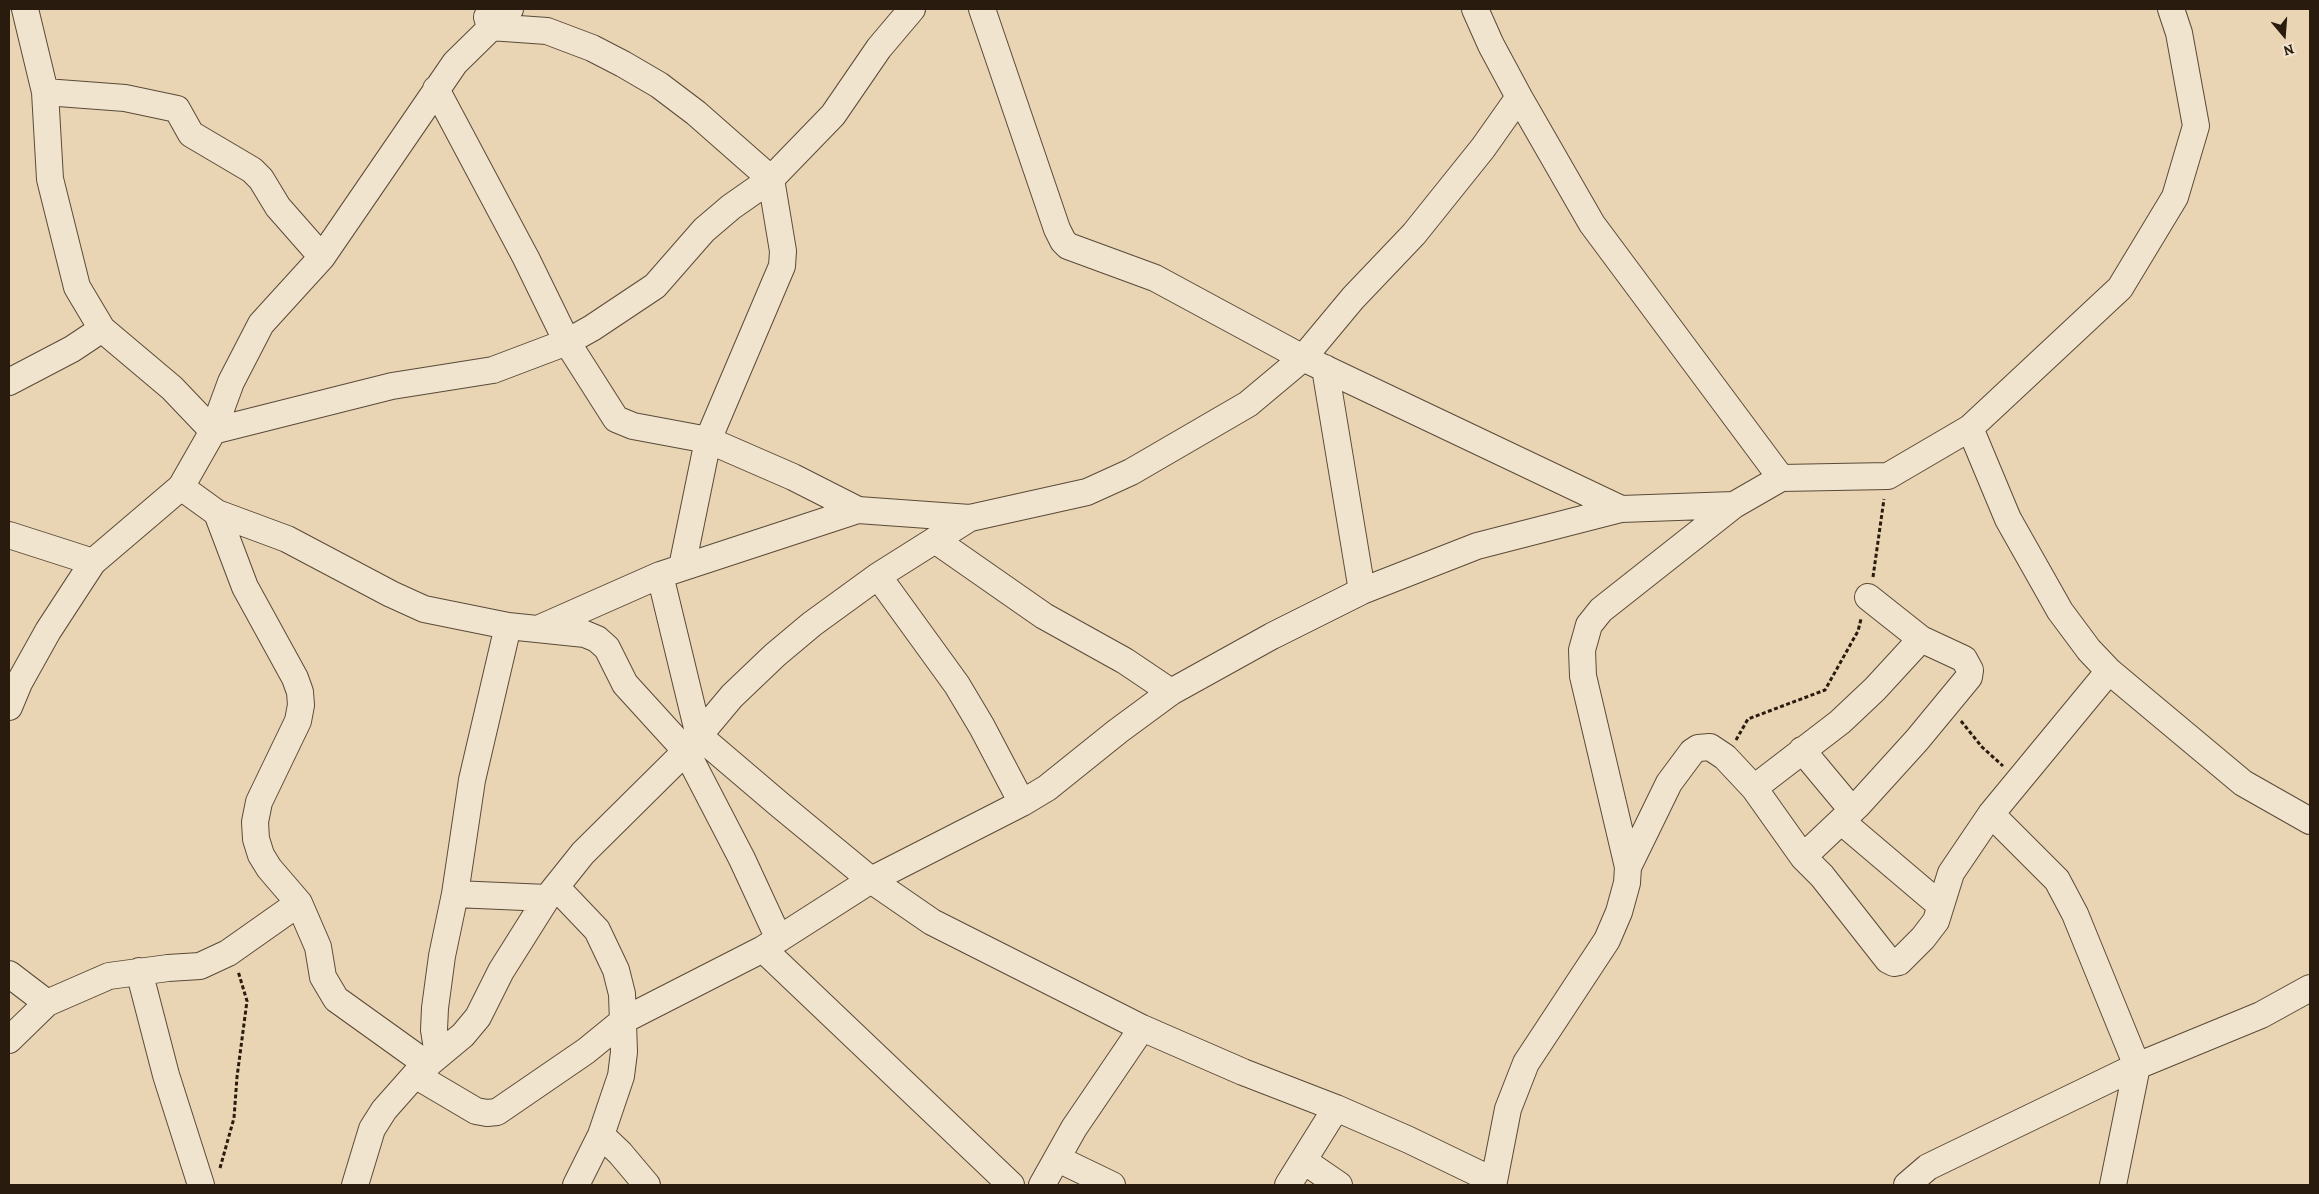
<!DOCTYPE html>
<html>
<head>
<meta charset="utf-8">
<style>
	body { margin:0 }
	#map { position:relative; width:2319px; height:1194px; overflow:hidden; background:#e9d5b4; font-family:Alegreya,serif }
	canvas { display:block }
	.frame { position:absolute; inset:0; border:10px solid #2a1b0f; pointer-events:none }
	.north { position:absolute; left:2259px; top:10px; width:50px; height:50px; -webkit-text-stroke:4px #f1e4ce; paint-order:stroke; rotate:162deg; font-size:14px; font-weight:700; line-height:20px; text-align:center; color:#2a1b0f }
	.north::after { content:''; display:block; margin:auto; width:18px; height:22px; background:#2a1b0f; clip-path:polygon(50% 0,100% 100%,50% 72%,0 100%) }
</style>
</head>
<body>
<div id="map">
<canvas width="2319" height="1194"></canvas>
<div class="frame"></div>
<div class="north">N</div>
</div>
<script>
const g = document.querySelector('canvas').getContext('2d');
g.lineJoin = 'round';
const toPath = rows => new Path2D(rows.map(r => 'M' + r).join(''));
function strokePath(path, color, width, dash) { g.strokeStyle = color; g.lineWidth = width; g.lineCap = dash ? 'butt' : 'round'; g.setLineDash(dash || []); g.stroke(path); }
const minor = toPath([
	[25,9,45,92,50,179,77,287,102,329,172,388,213,431,231,382,261,324,322,257,455,63,510,9],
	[982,9,1057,229,1063,241,1068,246,1155,278,1303,358,1621,509],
	[1475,9,1491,45,1519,97,1592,224,1781,478],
	[487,17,490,27,547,31,592,48,623,64,659,85,696,113,771,179,783,251,782,266,708,440,682,567],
	[436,89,526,258,567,342,616,419,633,426,708,440,793,477,858,510,970,518],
	[45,92,125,98,177,109,191,134,252,170,261,179,278,207,322,257],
	[1325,368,1362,591],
	[9,382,72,349,102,329],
	[1970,428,2008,519,2060,611,2089,650,2109,671,2243,783,2310,821],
	[181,487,217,513,287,539,391,594,424,609,508,626,585,634,597,639,607,648,625,684,686,751,742,859,779,939],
	[858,510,660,575,699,736,780,805,871,880,932,922,1142,1028,1243,1072,1336,1108,1409,1140,1494,1181],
	[9,535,93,562],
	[935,540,1044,616,1125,661,1171,692],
	[878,576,957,685,982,727,1022,803],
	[540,628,660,575],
	[9,707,19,683,48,631,93,562,181,487,213,431,392,386,493,370,567,342,592,328,655,286,704,230,731,207,771,179,833,115,879,48,912,9],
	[1802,750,1852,810],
	[1754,788,1840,722,1875,689,1921,639],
	[1991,814,2057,880,2075,914,2137,1066,2113,1185],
	[1841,821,1940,905],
	[1803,857,1858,805,1917,740,1969,677,1970,670,1964,659,1921,639,1868,597],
	[1628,867,1669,783,1692,752,1698,748,1710,747,1725,757,1754,788,1803,857,1822,876,1888,960,1894,963,1899,962,1923,938,1936,921,1951,873,1991,814,2109,671],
	[556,887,597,930,616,970,622,994,624,1052,621,1076,601,1135,620,1153,647,1185],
	[455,894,547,898],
	[299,903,318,947,323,977,336,999,428,1065],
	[763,949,1011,1185],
	[139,971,166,1075,201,1185],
	[9,974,47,1003],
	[9,1040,47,1003,109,976,168,968,200,966,228,953,299,903,269,868,261,855,256,839,255,822,259,802,298,721,301,705,300,692,295,678,245,587,217,513],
	[438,1055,434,1030,435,1008,442,956,455,894,472,780,508,626],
	[415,1075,476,1111,487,1113,497,1112,586,1051,624,1020,763,949,871,880,1022,803,1047,788,1118,731,1171,692,1272,636,1362,591,1477,546,1621,509,1734,505],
	[1058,1159,1112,1185],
	[1304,1161,1339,1185],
	[355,1185,372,1129,384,1110,415,1075,463,1035,478,1017,501,971,547,898,583,853,686,751,732,696,775,655,812,624,878,576,970,518,1087,492,1131,472,1248,404,1303,358,1353,298,1414,234,1483,148,1519,97],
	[576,1185,601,1135],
	[1042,1185,1074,1128,1142,1028],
	[1288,1185,1336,1108],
	[1491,1185,1494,1181,1508,1109,1526,1063,1607,940,1619,912,1627,883,1628,867,1583,676,1582,650,1589,625,1601,610,1734,505,1781,478,1888,476,1970,428,2120,288,2175,197,2196,126,2179,33,2171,9],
	[1907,1185,1928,1167,2137,1066,2261,1015,2310,988]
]);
strokePath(minor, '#5a4a38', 28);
strokePath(toPath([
	[1873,577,1884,499],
	[1961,721,1982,747,2003,766],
	[1736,740,1748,719,1825,690,1858,631,1861,619],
	[220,1168,234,1118,237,1077,247,1001,238,971]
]), '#2a1b0f', 3, [4, 2.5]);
strokePath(minor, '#f1e4ce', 26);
</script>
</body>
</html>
